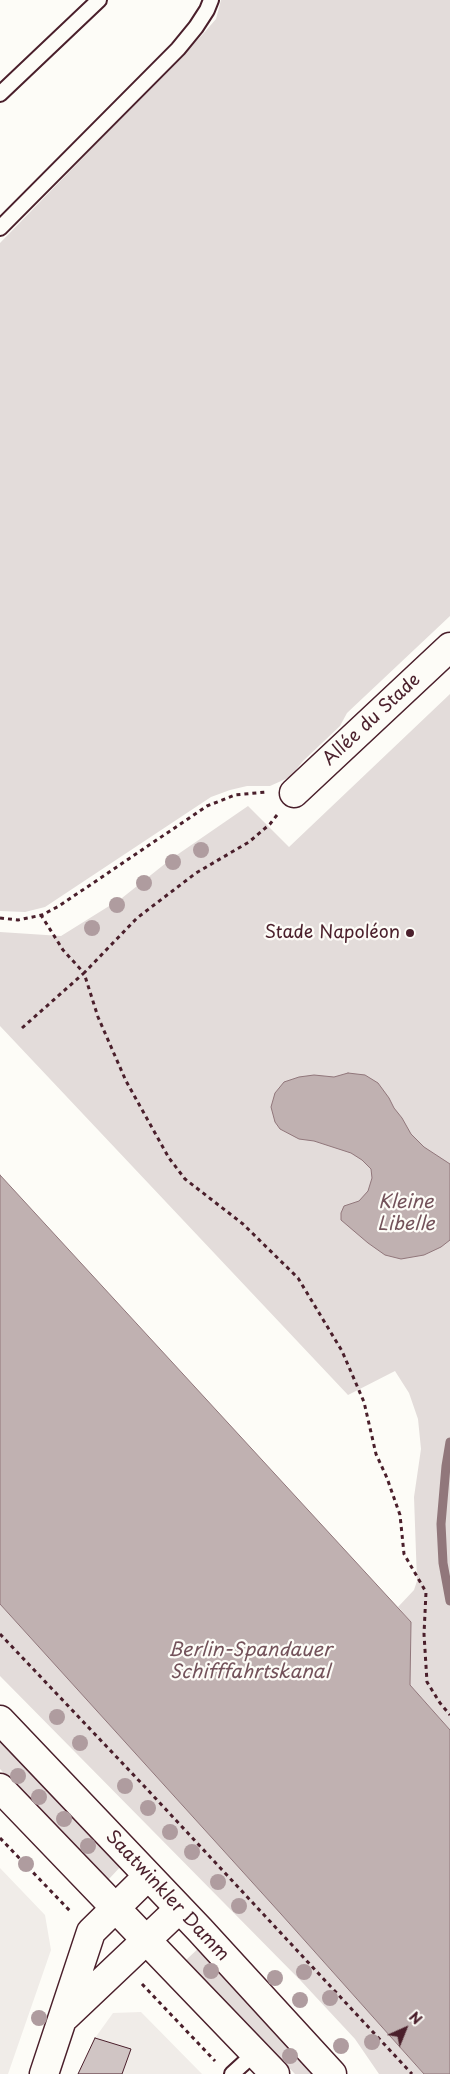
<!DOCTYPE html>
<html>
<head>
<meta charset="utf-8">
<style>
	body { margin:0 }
	#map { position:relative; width:450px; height:2074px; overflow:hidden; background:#fdfcf7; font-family:"Playpen Sans",sans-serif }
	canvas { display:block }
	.north { position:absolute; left:380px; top:2004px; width:50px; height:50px; -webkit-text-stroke:4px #fdfcf7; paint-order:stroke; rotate:44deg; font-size:14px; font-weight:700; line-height:20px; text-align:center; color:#4a1f2b }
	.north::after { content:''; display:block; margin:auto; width:18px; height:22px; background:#4a1f2b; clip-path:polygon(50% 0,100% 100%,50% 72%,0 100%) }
</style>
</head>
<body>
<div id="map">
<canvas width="450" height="2074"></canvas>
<div class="north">N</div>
</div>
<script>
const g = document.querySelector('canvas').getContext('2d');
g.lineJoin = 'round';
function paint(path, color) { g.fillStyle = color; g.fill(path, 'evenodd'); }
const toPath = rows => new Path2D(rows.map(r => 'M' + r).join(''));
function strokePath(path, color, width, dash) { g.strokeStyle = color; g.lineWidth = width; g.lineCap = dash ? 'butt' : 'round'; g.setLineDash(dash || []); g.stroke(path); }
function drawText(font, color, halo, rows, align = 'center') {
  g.font = font + ' "Playpen Sans",sans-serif'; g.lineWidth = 4.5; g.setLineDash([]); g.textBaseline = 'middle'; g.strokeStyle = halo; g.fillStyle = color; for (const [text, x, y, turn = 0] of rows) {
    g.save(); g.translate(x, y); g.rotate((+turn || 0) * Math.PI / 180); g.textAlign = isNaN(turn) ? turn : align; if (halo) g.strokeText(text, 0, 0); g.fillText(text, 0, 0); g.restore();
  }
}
paint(toPath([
	[0,1868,45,1915,51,1950,8,2074,0,2074],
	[141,2012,202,2074,78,2074,95,2038,113,2013]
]), '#f0ece8');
paint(toPath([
	[221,0,450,0,450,616,347,713,340,726,303,761,290,777,270,786,247,786,230,790,211,797,45,907,25,912,0,911,0,243,203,34,216,19],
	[450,694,450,1730,410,1685,411,1622,398,1607,414,1590,417,1581,414,1497,421,1449,418,1419,409,1393,395,1371,348,1395,0,1026,0,932,61,936,122,898,171,859,248,806,289,847],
	[0,1604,281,1914,424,2074,379,2074,355,2039,301,1981,0,1676],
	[0,1737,123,1864,108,1880,0,1769],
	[202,1945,320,2074,295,2074,186,1960]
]), '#e3dcda');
const water = toPath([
	[348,1073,365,1075,378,1083,389,1098,394,1108,402,1118,411,1134,424,1147,450,1164,450,1240,441,1247,424,1255,401,1259,385,1255,368,1243,341,1220,341,1213,344,1206,359,1201,368,1191,372,1178,371,1169,362,1160,351,1153,314,1141,299,1139,280,1129,275,1122,271,1107,275,1093,284,1082,299,1077,314,1075,334,1077,348,1073],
	[0,1175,411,1622,410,1685,450,1730,450,2074,424,2074,281,1914,0,1604,0,1175]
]);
paint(water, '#c0b1b1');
strokePath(water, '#91777b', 1);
strokePath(toPath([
	[450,1442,446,1466,441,1524,443,1563,450,1601]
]), '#91777b', 9);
const building = toPath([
	[95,2038,131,2049,122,2074,78,2074,95,2038]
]);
paint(building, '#d0c5c4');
strokePath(building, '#4a1f2b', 1);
const service = toPath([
	[0,94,99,0],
	[0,228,178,49,196,27,207,10,211,0],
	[232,2074,255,2053]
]);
const minor = toPath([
	[294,793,450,647],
	[66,2016,179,1909],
	[44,2074,91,1932,148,1876]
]);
const secondary = toPath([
	[0,1720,200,1930,332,2074],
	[0,1788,275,2074]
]);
strokePath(service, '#4a1f2b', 18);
strokePath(minor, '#4a1f2b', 31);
strokePath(secondary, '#4a1f2b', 31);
strokePath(toPath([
	[277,815,270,824,249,842,196,873,137,918,84,973,98,1017,126,1081,169,1158,185,1179,243,1224,298,1278,342,1351,364,1402,376,1454,387,1478,400,1515,404,1554,426,1592,424,1634,427,1682,440,1703,450,1715],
	[0,918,18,920,42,915,59,906,207,806,235,795,266,792],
	[22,1028,84,973,63,950,41,915],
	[0,1634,145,1787,412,2074],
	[0,1838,71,1912],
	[142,1984,215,2061]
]), '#4a1f2b', 3, [4, 4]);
strokePath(service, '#fdfcf7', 14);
strokePath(minor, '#fdfcf7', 28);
strokePath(secondary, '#fdfcf7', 28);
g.fillStyle = '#af9c9f';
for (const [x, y] of [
	[201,850],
	[173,862],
	[144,883],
	[117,905],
	[92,928],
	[57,1717],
	[80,1743],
	[18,1776],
	[125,1786],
	[39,1797],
	[148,1808],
	[64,1819],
	[170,1832],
	[88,1846],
	[192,1852],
	[26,1864],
	[218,1882],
	[239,1906],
	[211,1971],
	[304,1972],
	[275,1978],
	[330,1998],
	[300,2000],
	[39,2018],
	[372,2042],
	[341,2046],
	[290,2056]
]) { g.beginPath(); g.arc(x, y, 8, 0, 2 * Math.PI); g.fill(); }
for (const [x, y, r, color] of [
	[410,933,5,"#4a1f2b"]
]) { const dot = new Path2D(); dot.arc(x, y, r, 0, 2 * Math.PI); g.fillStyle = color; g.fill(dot); strokePath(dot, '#fdfcf7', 2); }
drawText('18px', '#4a1f2b', '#fdfcf7', [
	["Allée du Stade",372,720,-43],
	["Saatwinkler Damm",167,1896,47]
]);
drawText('18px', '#4a1f2b', '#fdfcf7', [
	["Stade Napoléon",400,933]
], 'right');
drawText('italic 19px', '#73525a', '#fdfcf7', [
	["Kleine",406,1203],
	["Libelle",406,1225],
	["Berlin-Spandauer",250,1651],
	["Schifffahrtskanal",250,1673]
]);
</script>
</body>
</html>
